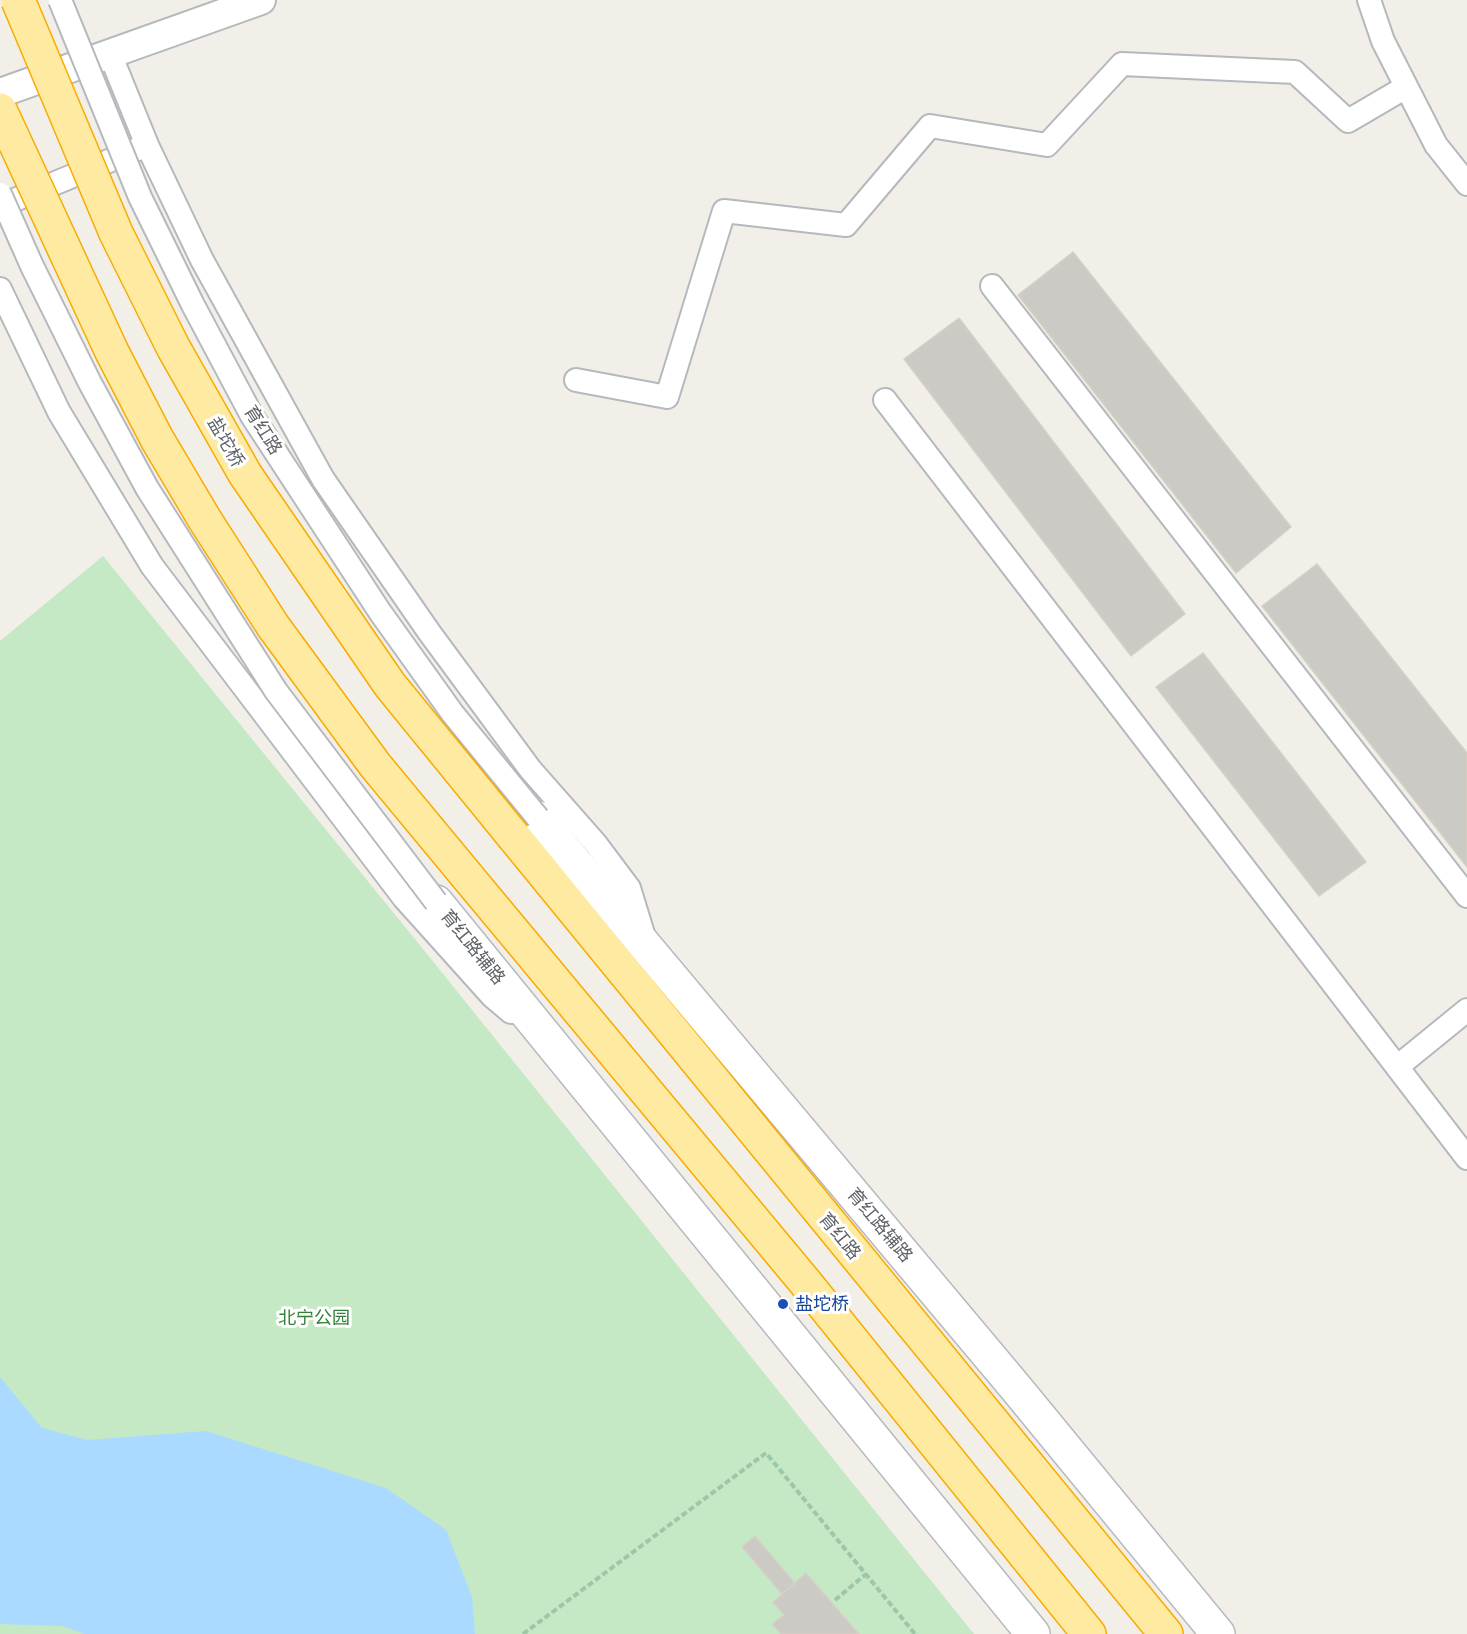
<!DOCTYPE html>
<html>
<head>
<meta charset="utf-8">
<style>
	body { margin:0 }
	canvas { display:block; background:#f1efe8 }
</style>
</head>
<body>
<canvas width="1467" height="1634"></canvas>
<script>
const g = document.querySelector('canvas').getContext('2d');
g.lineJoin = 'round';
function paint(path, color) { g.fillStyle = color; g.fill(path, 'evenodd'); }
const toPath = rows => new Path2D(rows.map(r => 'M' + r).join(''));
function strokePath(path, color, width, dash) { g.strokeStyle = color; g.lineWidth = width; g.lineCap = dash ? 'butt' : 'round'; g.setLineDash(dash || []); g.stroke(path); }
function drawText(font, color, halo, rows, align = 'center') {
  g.font = font + ' Ubuntu,"Noto Sans SC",sans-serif'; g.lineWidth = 6; g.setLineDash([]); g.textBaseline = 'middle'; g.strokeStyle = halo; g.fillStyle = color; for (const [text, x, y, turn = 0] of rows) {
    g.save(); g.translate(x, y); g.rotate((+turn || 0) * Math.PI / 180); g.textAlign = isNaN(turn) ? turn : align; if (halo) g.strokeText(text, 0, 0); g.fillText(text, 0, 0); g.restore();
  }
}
paint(toPath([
	[103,556,423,949,974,1634,0,1634,0,641]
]), '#c5e8c5');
paint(toPath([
	[0,1377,42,1428,87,1440,206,1431,386,1488,446,1530,472,1597,475,1634,85,1634,63,1626,0,1624]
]), '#aadaff');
const building = toPath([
	[1073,252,1291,527,1236,573,1018,295,1073,252],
	[959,318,1185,614,1131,656,904,359,959,318],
	[1317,564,1467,753,1467,867,1262,606,1317,564],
	[1203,653,1366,862,1319,896,1156,687,1203,653],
	[755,1536,795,1583,782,1594,742,1547,755,1536],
	[806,1573,859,1634,781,1634,772,1624,784,1615,773,1602,806,1573]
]);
paint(building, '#cccac5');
strokePath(building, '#d6d1c6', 1.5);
const minor = toPath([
	[1369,0,1383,41,1436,145,1467,184],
	[110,54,147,145,202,260,323,479,429,632,530,769,596,844,629,888,644,937],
	[0,206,140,148],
	[992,286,1467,896],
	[0,289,59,412,152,566,404,898,492,996,511,1012],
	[576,380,667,397,724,211,846,225,930,126,1047,145,1122,64,1295,72,1348,121,1406,87],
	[885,400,1467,1158],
	[1397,1067,1467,1010]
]);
const tertiary = toPath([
	[0,93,261,0]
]);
const secondary = toPath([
	[538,818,1016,1388,1218,1634],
	[436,902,1033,1634]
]);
const trunk = toPath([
	[514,837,1166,1634],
	[467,876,805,1282,1089,1634]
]);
strokePath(minor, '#b5b8bc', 26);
strokePath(tertiary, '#b5b8bc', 32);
strokePath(secondary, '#b6babf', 36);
strokePath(trunk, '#f9ab00', 36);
strokePath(toPath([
	[835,1600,866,1574],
	[523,1634,766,1453,915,1634]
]), '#9cc7a9', 4, [6, 3]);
strokePath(minor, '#fff', 22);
strokePath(tertiary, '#fff', 28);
strokePath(secondary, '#fff', 33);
strokePath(trunk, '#feeaa1', 33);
const minorBridge = toPath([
	[60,0,140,197,193,305,252,416,380,612,453,714,538,818],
	[0,194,32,266,90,383,147,488,276,691,436,902]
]);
const trunkBridge = toPath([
	[18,0,116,233,173,347,245,474,390,685,514,837],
	[0,110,112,352,157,439,205,520,273,626,375,765,467,876]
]);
strokePath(minorBridge, '#b5b8bc', 26, []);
strokePath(trunkBridge, '#f9ab00', 36, []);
strokePath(minorBridge, '#fff', 22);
strokePath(trunkBridge, '#feeaa1', 33);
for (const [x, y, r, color] of [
	[783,1304,6,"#1a4fb4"]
]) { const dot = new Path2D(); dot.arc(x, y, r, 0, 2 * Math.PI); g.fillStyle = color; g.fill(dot); strokePath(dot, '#fff', 2); }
drawText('18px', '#5f6368', '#fff', [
	["育红路",263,430,58],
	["盐坨桥",226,442,60],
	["育红路辅路",473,947,51],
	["育红路辅路",880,1225,50],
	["育红路",840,1236,51]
]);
drawText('18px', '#164399', '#fff', [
	["盐坨桥",795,1304]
], 'left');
drawText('18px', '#348238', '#fff', [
	["北宁公园",314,1318]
]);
</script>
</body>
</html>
